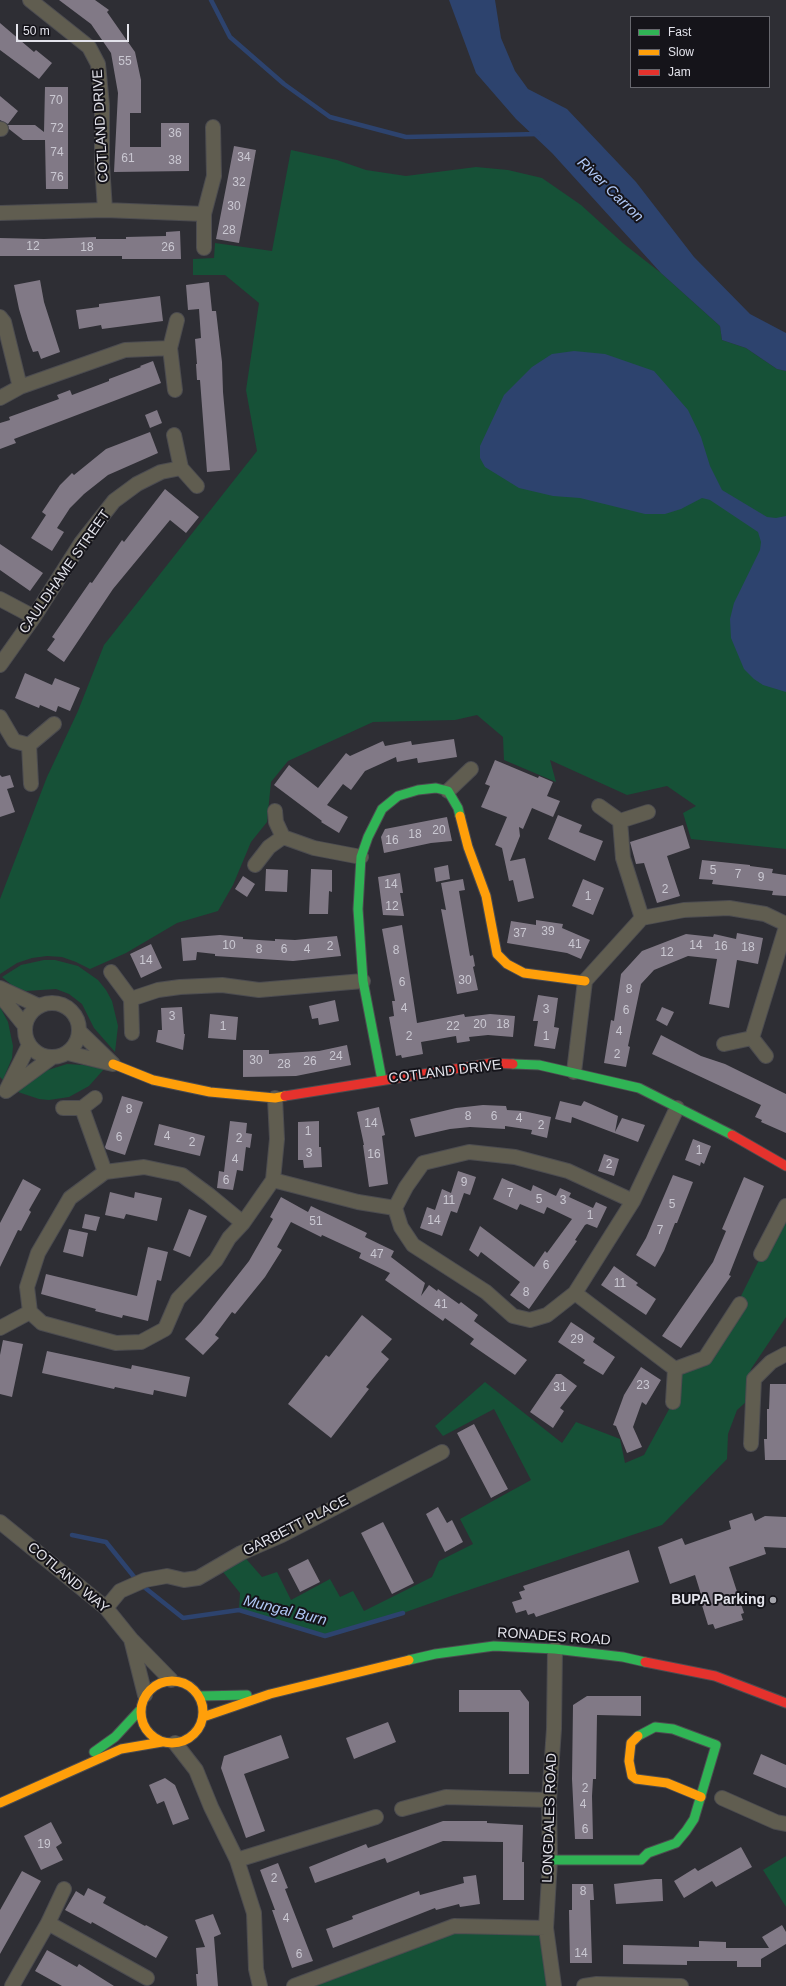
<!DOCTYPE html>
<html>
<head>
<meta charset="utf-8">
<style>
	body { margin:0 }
	#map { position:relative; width:786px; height:1986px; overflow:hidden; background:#2e2e34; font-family:Arial,sans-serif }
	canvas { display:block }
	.legend { position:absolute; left:630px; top:16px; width:140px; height:72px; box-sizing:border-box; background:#15141a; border:1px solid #67676e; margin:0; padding:5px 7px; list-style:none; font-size:12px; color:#e3e3eb }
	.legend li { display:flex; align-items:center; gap:8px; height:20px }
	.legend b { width:20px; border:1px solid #67676e }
	.scale { position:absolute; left:16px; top:24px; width:113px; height:18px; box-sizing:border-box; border:2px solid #e3e3eb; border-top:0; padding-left:5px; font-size:12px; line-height:14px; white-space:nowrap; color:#e3e3eb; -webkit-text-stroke:3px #15141a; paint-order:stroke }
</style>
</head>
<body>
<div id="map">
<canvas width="786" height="1986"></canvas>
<ul class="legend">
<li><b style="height:5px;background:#30b455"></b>Fast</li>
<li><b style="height:5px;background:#ff9f0a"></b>Slow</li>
<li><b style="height:5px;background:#e5322d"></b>Jam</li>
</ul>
<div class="scale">50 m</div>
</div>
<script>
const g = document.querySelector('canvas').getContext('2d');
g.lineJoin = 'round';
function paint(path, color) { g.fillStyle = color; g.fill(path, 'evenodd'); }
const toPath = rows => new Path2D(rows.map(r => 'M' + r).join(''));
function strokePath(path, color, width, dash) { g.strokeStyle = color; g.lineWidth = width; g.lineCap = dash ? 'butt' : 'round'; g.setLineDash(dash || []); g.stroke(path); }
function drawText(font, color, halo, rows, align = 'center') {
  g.font = font + ' Arial,sans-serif'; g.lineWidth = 4; g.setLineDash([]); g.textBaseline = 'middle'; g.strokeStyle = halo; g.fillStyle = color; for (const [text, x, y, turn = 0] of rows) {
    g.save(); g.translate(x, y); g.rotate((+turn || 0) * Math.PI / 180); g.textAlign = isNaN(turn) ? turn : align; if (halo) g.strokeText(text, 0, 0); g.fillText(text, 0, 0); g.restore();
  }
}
paint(toPath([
	[291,150,337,160,366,170,406,176,476,167,508,170,542,178,581,205,624,244,661,273,720,326,722,340,746,348,777,369,786,371,786,849,691,839,683,813,696,806,667,786,627,795,550,760,556,782,504,760,503,737,477,715,455,720,373,722,288,761,271,782,267,822,251,842,233,885,218,911,177,923,126,953,90,969,76,962,62,957,47,956,32,958,17,963,0,974,0,899,47,777,78,711,104,645,257,451,246,390,259,303,225,275,193,275,193,259,214,258,215,243,272,251],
	[44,960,55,960,78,966,98,980,106,990,112,1001,118,1026,115,1052,94,1028,82,1004,69,994,56,989,26,991,13,986,2,977,21,965],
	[0,1007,8,1022,13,1046,12,1058,3,1080,0,1077],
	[67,1064,83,1065,104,1069,89,1086,69,1097,49,1100,39,1099,18,1092,32,1079,48,1070],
	[786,1206,786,1317,751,1369,746,1402,737,1410,728,1434,727,1459,662,1525,454,1595,403,1613,325,1636,239,1610,240,1593,219,1567,241,1553,262,1577,277,1572,291,1600,330,1579,340,1597,353,1591,364,1611,432,1577,439,1561,473,1544,460,1519,531,1480,494,1409,443,1436,435,1426,485,1382,562,1443,576,1422,620,1439,625,1463,644,1455,673,1402,675,1369,705,1358,741,1296],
	[786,1856,786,1907,763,1870],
	[454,1926,546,1928,554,1986,294,1986]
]), '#165137');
paint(toPath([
	[449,0,495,0,501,38,515,71,528,89,567,109,636,182,694,257,750,314,786,333,786,371,777,369,746,348,722,340,720,326,661,273,552,153,516,119,476,73],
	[574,351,605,354,654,371,688,410,701,437,710,466,722,490,767,517,776,518,786,516,786,692,763,685,754,679,744,669,731,638,730,619,734,603,760,550,761,542,758,532,710,500,702,498,681,509,665,514,645,514,580,498,553,496,519,488,485,467,480,458,480,446,504,395,532,367,552,354]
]), '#2d436e');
strokePath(toPath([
	[211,0,230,37,284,84,330,117,406,137,538,134],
	[72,1535,106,1542,139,1583,183,1618,239,1610,325,1636,403,1613]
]), '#2d436e', 4.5);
paint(toPath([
	[59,0,95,0,109,10,107,12,135,52,141,80,141,113,130,113,130,147,161,147,161,123,189,123,189,171,114,172,118,93,111,53,91,24],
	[0,23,34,52,36,50,52,63,39,79,0,50],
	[45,87,68,87,68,189,46,189,45,140,23,140,9,129,8,125,35,125,44,132],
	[0,96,18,111,8,124,0,120],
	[234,146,256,150,239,243,216,239],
	[180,231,181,259,122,259,122,256,0,256,0,238,44,239,96,237,96,239,126,239,126,237,166,236,166,232],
	[40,280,44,302,60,352,41,359,38,351,33,352,28,339,19,309,14,285],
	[209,282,212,311,216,311,222,362,223,392,230,470,207,472,200,380,197,380,196,364,197,364,195,339,201,338,199,309,188,310,186,285],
	[160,296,163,321,102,329,101,325,79,329,76,310,99,307,99,304],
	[153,361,161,383,14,439,16,443,0,449,0,423,10,420,9,417,59,399,57,395,70,390,72,395,109,381,109,379,141,367,140,366],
	[157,410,162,423,150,428,145,415],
	[150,432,158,453,108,475,84,494,70,508,57,528,64,532,52,551,31,538,46,515,42,512,60,485,72,473,74,475,106,449],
	[165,489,199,517,186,533,170,520,113,589,64,662,47,650,55,639,52,637,90,582,92,583,122,540,124,542],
	[0,544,43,573,30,591,0,570],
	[25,673,52,685,55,678,80,688,70,711,58,706,56,712,40,705,39,708,15,698],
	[454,739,457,757,418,763,417,758,397,762,396,757,365,771,351,790,343,784,327,805,348,817,339,833,321,822,322,821,274,785,289,765,318,788,346,753,350,756,383,741,385,746,411,741,412,745],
	[495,760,538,778,539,776,553,782,547,796,560,801,553,817,532,808,523,829,519,827,520,836,510,861,525,858,534,898,518,902,513,880,509,881,502,848,495,845,507,817,481,807,490,786,485,784],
	[0,775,2,777,10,775,14,787,7,789,15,812,0,817],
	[558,815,582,825,579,832,603,841,595,861,548,839],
	[447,817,452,841,431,843,384,853,381,837,385,829],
	[683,825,690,848,667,856,680,896,657,903,644,863,636,864,630,842],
	[702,860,750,865,750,866,773,869,772,873,786,875,786,896,772,895,773,891,712,884,713,880,699,879],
	[448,865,450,879,436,882,434,868],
	[266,869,288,870,287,892,265,891],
	[311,869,332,870,332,892,329,891,328,914,309,914],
	[400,873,403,893,400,893,404,916,383,915,378,877],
	[243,876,255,884,247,897,235,889],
	[463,879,465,890,459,891,470,956,473,955,475,966,473,967,478,990,457,994,441,909,446,910,441,883],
	[583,879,604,888,593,915,572,906],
	[536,920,563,924,562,928,590,940,581,959,567,953,507,943,511,921,536,925],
	[402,925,417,1023,464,1014,465,1017,490,1014,515,1016,513,1037,488,1035,469,1037,470,1041,457,1043,456,1036,421,1042,423,1054,402,1058,401,1055,396,1056,389,1017,394,1016,392,1001,395,1001,382,929],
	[737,933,763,938,758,964,737,960,729,1008,709,1004,717,959,688,956,654,970,641,984,628,1046,630,1047,626,1067,604,1063,611,1020,614,1021,621,974,642,951,686,934,713,937,714,934,736,939],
	[220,935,243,937,243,939,275,941,275,939,295,940,337,936,341,956,293,961,215,956,215,954,197,952,196,960,183,961,181,938],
	[151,944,162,968,141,978,130,954],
	[538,995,558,998,554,1027,559,1028,555,1049,534,1046,538,1021,533,1021],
	[335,1000,339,1021,319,1025,318,1018,312,1019,309,1006],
	[182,1007,184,1034,185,1034,183,1050,156,1042,158,1030,162,1030,161,1008],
	[662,1007,674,1012,667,1026,656,1020],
	[210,1014,238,1017,236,1040,208,1038],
	[661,1035,701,1056,725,1064,786,1094,786,1133,761,1122,762,1120,755,1117,761,1105,652,1054],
	[347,1045,351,1065,296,1076,243,1077,243,1050,269,1050,269,1054,319,1051],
	[122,1096,143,1102,125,1155,106,1149,105,1147],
	[560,1101,581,1106,584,1101,618,1116,615,1132,622,1118,645,1125,638,1142,572,1117,571,1123,555,1119],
	[483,1105,506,1106,507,1110,523,1111,551,1117,547,1138,531,1134,532,1130,505,1126,505,1129,470,1127,450,1129,415,1137,410,1119,456,1108],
	[379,1107,385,1135,382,1136,388,1184,369,1187,363,1145,364,1145,357,1112],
	[230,1121,247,1123,246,1133,252,1134,250,1148,246,1147,243,1171,237,1170,233,1190,217,1188,219,1171,224,1172],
	[319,1121,319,1147,321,1147,322,1167,304,1168,303,1160,298,1160,298,1122],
	[159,1124,205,1136,200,1156,154,1145],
	[693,1139,711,1146,704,1164,701,1162,700,1166,685,1160],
	[604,1154,619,1159,614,1176,598,1171],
	[458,1171,476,1177,470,1195,464,1193,457,1213,451,1211,442,1236,420,1228,427,1207,435,1210,442,1189,451,1193],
	[673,1175,693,1182,677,1223,675,1223,664,1251,655,1267,636,1255,646,1238],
	[744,1177,764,1186,729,1275,731,1276,681,1348,662,1336,713,1262,726,1231,722,1229],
	[502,1178,531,1191,533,1185,556,1196,560,1188,571,1193,569,1197,593,1208,596,1202,607,1207,597,1228,587,1224,585,1225,575,1240,577,1241,529,1309,510,1295,520,1282,481,1252,478,1257,469,1250,480,1226,534,1267,545,1251,547,1253,572,1219,547,1207,544,1214,520,1204,517,1210,493,1199],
	[23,1179,41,1189,29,1210,31,1212,21,1231,18,1230,0,1267,0,1223],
	[110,1192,134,1198,135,1192,162,1198,157,1221,126,1214,124,1219,105,1215],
	[281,1197,308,1212,311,1206,367,1233,365,1237,394,1251,391,1257,425,1283,421,1296,429,1285,437,1291,438,1289,459,1304,461,1302,478,1315,474,1321,527,1360,515,1375,470,1344,474,1339,445,1318,443,1321,385,1280,390,1273,359,1258,361,1253,322,1235,321,1237,291,1222,277,1247,282,1250,265,1277,235,1314,232,1312,215,1335,219,1338,203,1355,185,1339,201,1322,249,1261,273,1219,270,1217],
	[189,1209,207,1216,190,1257,173,1250],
	[85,1214,100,1217,96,1231,82,1228],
	[69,1229,88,1233,83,1257,63,1252],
	[148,1247,168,1252,161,1281,157,1280,148,1321,123,1315,122,1318,95,1311,96,1309,41,1294,46,1274,137,1296],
	[614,1266,638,1283,636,1285,656,1299,646,1315,601,1285],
	[362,1315,392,1339,381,1352,389,1359,366,1387,369,1389,331,1438,288,1404,326,1355,329,1357],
	[571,1322,595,1338,593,1342,615,1357,603,1375,583,1363,585,1360,558,1342],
	[3,1340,23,1344,12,1397,0,1394,0,1355],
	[47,1351,131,1369,132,1365,190,1377,186,1397,154,1390,153,1395,115,1387,114,1389,42,1373],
	[641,1367,661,1380,646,1405,642,1402,633,1427,642,1447,627,1453,616,1426,613,1425,624,1395],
	[556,1374,561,1374,577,1386,560,1408,564,1411,553,1428,530,1412],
	[770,1384,786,1384,786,1460,765,1460,764,1439,767,1439,767,1409,769,1409],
	[474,1424,508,1489,491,1498,457,1433],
	[438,1507,447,1523,452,1520,463,1542,445,1552,426,1514],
	[752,1513,755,1521,765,1516,786,1517,786,1548,764,1547,766,1554,729,1567,744,1613,741,1614,743,1620,715,1629,713,1624,708,1625,701,1602,703,1601,695,1575,670,1584,658,1547,682,1538,685,1545,731,1529,729,1521],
	[383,1522,414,1583,392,1594,361,1533],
	[629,1550,639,1582,536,1617,534,1613,528,1615,526,1610,516,1613,512,1602,522,1599,519,1592,525,1590,523,1586],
	[308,1559,320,1582,300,1592,288,1569],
	[459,1690,520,1690,529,1702,529,1774,509,1774,509,1712,459,1712],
	[587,1696,641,1696,641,1716,597,1715,596,1779,593,1779,592,1796,593,1839,575,1839,572,1779,573,1705],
	[388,1722,396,1742,354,1759,346,1738],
	[281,1735,289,1758,244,1774,265,1831,246,1838,221,1768,224,1756],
	[761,1754,786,1765,786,1788,753,1774],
	[165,1778,175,1785,189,1819,173,1825,164,1801,157,1804,149,1785],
	[443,1821,487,1821,487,1823,523,1825,522,1862,524,1862,524,1900,503,1900,503,1842,443,1841,387,1863,385,1858,315,1883,309,1867,366,1844,368,1848],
	[51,1822,62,1843,56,1847,63,1860,41,1870,24,1836],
	[741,1847,752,1867,716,1887,712,1881,684,1898,674,1881,695,1868,698,1871],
	[278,1863,288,1888,285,1889,313,1961,292,1968,272,1910,275,1910,260,1870],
	[22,1871,41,1881,0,1954,0,1910],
	[476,1875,480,1904,460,1907,459,1904,436,1910,435,1908,333,1948,326,1929,353,1919,352,1916,419,1891,420,1895,464,1883,463,1877],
	[655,1879,662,1879,663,1901,616,1904,614,1884],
	[572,1884,593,1884,594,1900,590,1900,592,1963,570,1963,569,1910,572,1910],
	[88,1888,106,1897,103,1903,145,1926,146,1925,168,1937,156,1958,92,1922,91,1924,65,1910,76,1891,84,1896],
	[213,1914,221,1934,214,1937,218,1986,197,1986,196,1974,198,1974,196,1948,205,1947,195,1920],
	[782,1925,786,1932,786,1944,761,1959,761,1967,737,1967,737,1961,687,1961,687,1965,623,1964,623,1945,699,1947,699,1941,726,1942,726,1948,769,1948,762,1937],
	[47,1950,77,1967,79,1964,114,1986,62,1986,35,1971]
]), '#817986');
const street = toPath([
	[30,0,89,47,98,64,102,105,102,164,105,210],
	[0,129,1,129],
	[0,213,105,210,204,214,214,176,213,127],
	[204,248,204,214],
	[0,317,4,322,20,387],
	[170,348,175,390],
	[0,398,20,387,125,350,170,348,177,320],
	[181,468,197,486],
	[0,599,34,617],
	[0,665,34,617,81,543,114,501,137,484,161,472,181,468,174,435],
	[0,717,14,741,29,745,54,724],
	[29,745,31,784],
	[448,791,471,769],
	[599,806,620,821],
	[275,811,276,822,283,837],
	[255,865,269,847,283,837,314,848,361,857],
	[642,918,623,858,620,821,648,812],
	[111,972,131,999,158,990,180,987,222,985,259,990,363,981],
	[0,988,39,1006],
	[0,995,25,1026],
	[131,999,132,1033],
	'25 1030a27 27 0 1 1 54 0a27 27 0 1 1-54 0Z',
	[724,1044,752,1038],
	[29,1045,6,1091,51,1058],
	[68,1053,113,1064,79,1031],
	[766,1056,752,1038,786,927],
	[574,1072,585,981,642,918,684,910,729,908,765,914,786,924],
	[63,1108,82,1108,95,1098],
	[82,1108,105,1172],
	[273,1180,358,1202,395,1208,401,1227,413,1245,486,1292,513,1316,530,1320,547,1315,575,1293,633,1201,677,1108],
	[395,1208,406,1187,423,1163,469,1152,515,1157,568,1171,633,1201],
	[761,1254,786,1206],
	[575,1293,675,1369,705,1358,740,1304],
	[30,1312,42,1323,116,1343,141,1342,165,1329,178,1299,216,1260,229,1238,243,1223,273,1180,277,1139,275,1098],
	[30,1312,27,1287,38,1253,70,1198,105,1172,144,1167,182,1175,209,1195,243,1223],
	[0,1328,30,1312],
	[673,1402,675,1369],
	[751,1444,754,1379,771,1362,786,1354],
	[0,1522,106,1608,131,1639,171,1680],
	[106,1608,120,1591,145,1580,167,1576,184,1580,198,1578,241,1553,282,1535,442,1452],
	[131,1639,145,1695],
	[175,1743,196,1770,211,1807,237,1860,254,1913,256,1969,260,1986],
	[722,1798,776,1822,786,1824],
	[402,1809,446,1797,549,1800],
	[237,1860,376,1817],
	[48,1923,64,1889],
	[12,1986,48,1923,147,1978],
	[294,1986,454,1926,546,1928],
	[554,1986,546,1928,550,1860,549,1800,554,1729,555,1649],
	[584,1986,597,1984,681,1986]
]);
const fast = toPath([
	[513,1064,539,1065,639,1088,732,1135],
	[382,1080,363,981,358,909,361,857,368,837,382,809,398,796,418,790,436,788,448,791,458,808,460,816],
	[409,1660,435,1654,494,1646,555,1649,623,1657,645,1662],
	[199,1696,247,1695],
	[94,1752,115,1737,140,1710],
	[550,1860,641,1860,648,1853,676,1843,686,1831,694,1819,716,1745,673,1729,655,1727,638,1736]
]);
const slow = toPath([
	[460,816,468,847,486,896,497,954,507,964,524,973,585,981],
	[113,1064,153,1080,210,1092,275,1098,285,1096],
	'141 1712a31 31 0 1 1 62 0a31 31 0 1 1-62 0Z',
	[203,1717,270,1694,409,1660],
	[638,1736,631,1743,629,1761,632,1776,636,1779,667,1783,701,1797],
	[0,1803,121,1749,162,1742]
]);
const jam = toPath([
	[285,1096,492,1063,513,1064],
	[732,1135,786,1166],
	[645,1662,715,1676,786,1703]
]);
strokePath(street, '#4c4c50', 16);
strokePath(fast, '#4c4c50', 11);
strokePath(slow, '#4c4c50', 11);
strokePath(jam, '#4c4c50', 11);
strokePath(street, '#605d50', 14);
strokePath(fast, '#30b455', 9);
strokePath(slow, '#ff9f0a', 9);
strokePath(jam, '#e5322d', 9);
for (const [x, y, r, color] of [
	[773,1600,4,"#a4a4ab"]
]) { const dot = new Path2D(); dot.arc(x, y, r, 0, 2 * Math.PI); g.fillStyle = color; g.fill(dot); strokePath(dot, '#15141a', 1.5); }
drawText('12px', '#cac8d2', null, [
	["55",125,62],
	["70",56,101],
	["72",57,129],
	["36",175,134],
	["74",57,153],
	["34",244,158],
	["61",128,159],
	["38",175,161],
	["76",57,178],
	["32",239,183],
	["30",234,207],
	["28",229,231],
	["12",33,247],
	["18",87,248],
	["26",168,248],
	["20",439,831],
	["18",415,835],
	["16",392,841],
	["5",713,871],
	["7",738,875],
	["9",761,878],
	["14",391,885],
	["2",665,890],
	["1",588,897],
	["12",392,907],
	["39",548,932],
	["37",520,934],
	["41",575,945],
	["10",229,946],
	["14",696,946],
	["2",330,947],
	["16",721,947],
	["18",748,948],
	["8",259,950],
	["6",284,950],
	["4",307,950],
	["8",396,951],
	["12",667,953],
	["14",146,961],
	["30",465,981],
	["6",402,983],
	["8",629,990],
	["4",404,1009],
	["3",546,1010],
	["6",626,1011],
	["3",172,1017],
	["20",480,1025],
	["18",503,1025],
	["1",223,1027],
	["22",453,1027],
	["4",619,1032],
	["2",409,1037],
	["1",546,1037],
	["2",617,1055],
	["24",336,1057],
	["30",256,1061],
	["26",310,1062],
	["28",284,1065],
	["8",129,1110],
	["8",468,1117],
	["6",494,1117],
	["4",519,1119],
	["14",371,1124],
	["2",541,1126],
	["1",308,1132],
	["4",167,1137],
	["6",119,1138],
	["2",239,1139],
	["2",192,1143],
	["1",699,1151],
	["3",309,1154],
	["16",374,1155],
	["4",235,1160],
	["2",609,1165],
	["6",226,1181],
	["9",464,1183],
	["7",510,1194],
	["5",539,1200],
	["11",449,1201],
	["3",563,1201],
	["5",672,1205],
	["1",590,1216],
	["14",434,1221],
	["51",316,1222],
	["7",660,1231],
	["47",377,1255],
	["6",546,1266],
	["11",620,1284],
	["8",526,1293],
	["41",441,1305],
	["29",577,1340],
	["23",643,1386],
	["31",560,1388],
	["2",585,1789],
	["4",583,1805],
	["6",585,1830],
	["19",44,1845],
	["2",274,1879],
	["8",583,1892],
	["4",286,1919],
	["14",581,1954],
	["6",299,1955]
]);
drawText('14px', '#e3e3eb', '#15141a', [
	["COTLAND DRIVE",101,126,-93],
	["CAULDHAME STREET",65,572,-55],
	["COTLAND DRIVE",445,1072,-7],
	["GARBETT PLACE",296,1526,-27],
	["COTLAND WAY",68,1578,40],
	["RONADES ROAD",554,1637,4],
	["LONGDALES ROAD",550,1818,-88]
]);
drawText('bold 14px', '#e3e3eb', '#15141a', [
	["BUPA Parking",765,1600]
], 'right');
drawText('italic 15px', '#afc7f5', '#15141a', [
	["River Carron",610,190,44],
	["Mungal Burn",285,1611,14]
]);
</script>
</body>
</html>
